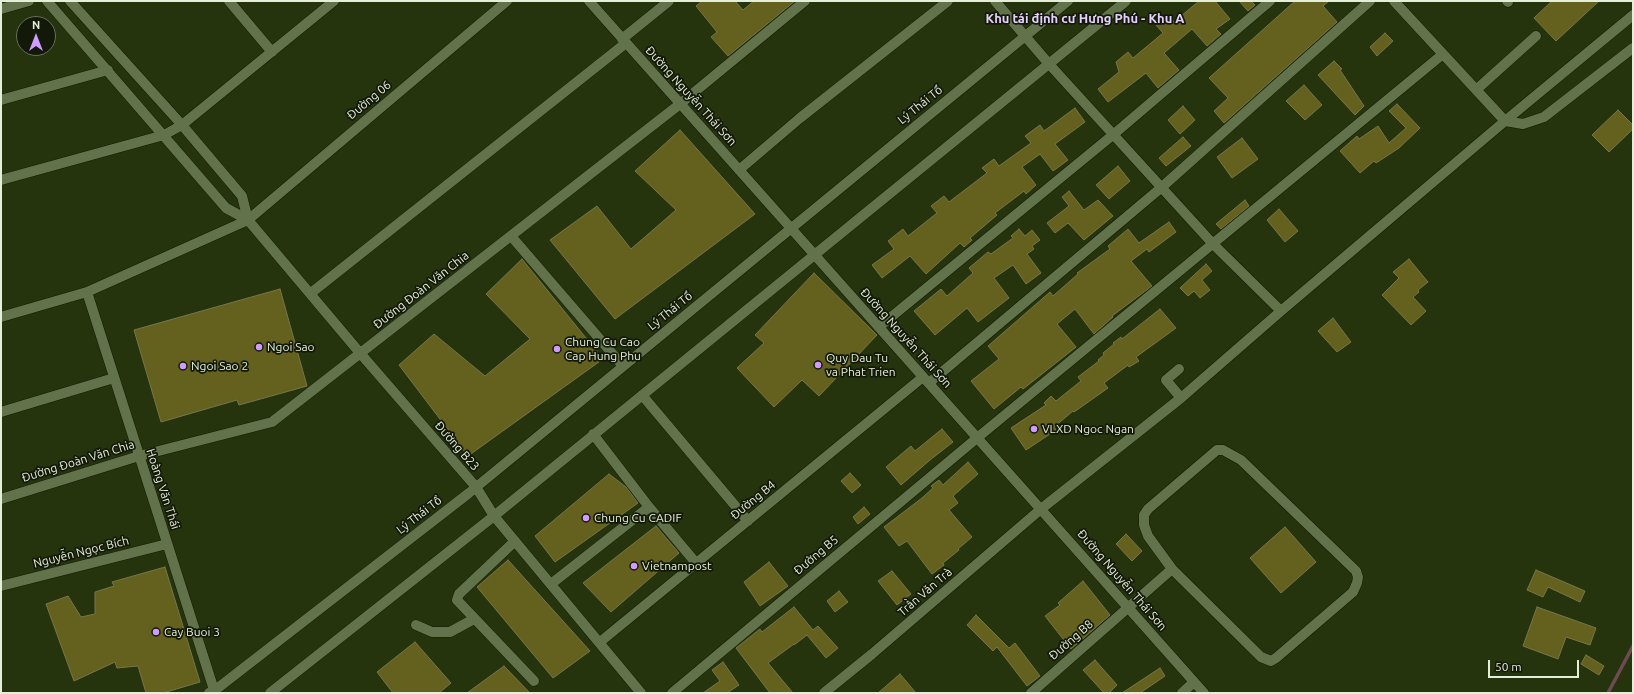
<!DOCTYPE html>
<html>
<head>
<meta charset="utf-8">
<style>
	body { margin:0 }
	#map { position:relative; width:1634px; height:694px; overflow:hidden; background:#26340e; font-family:Ubuntu,sans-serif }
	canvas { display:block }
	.frame { position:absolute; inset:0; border:2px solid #e4eed8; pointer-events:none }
	.north { position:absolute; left:16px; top:16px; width:40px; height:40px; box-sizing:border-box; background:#131909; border:1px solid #676e5c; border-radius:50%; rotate:0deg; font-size:11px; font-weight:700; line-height:16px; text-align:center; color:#e4eed8 }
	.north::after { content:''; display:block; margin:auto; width:14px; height:18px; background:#cf9dff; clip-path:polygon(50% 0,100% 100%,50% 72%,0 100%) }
	.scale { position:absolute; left:1488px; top:660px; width:91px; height:18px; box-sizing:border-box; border:2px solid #e4eed8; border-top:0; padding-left:5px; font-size:12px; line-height:14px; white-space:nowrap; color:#e4eed8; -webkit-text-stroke:3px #131909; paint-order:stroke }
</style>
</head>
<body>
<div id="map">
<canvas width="1634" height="694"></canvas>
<div class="frame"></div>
<div class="north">N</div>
<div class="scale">50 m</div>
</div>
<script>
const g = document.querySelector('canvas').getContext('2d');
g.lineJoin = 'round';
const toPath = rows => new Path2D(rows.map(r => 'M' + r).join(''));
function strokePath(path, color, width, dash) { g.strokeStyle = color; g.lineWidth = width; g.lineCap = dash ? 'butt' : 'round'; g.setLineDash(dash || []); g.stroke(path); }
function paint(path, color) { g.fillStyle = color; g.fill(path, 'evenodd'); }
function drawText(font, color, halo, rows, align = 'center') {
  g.font = font + ' Ubuntu,sans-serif'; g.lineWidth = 3.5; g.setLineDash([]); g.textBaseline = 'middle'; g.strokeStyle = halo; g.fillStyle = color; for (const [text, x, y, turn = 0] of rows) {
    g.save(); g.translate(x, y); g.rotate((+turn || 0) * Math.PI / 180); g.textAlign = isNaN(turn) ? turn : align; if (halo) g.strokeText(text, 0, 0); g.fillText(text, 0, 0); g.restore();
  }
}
strokePath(toPath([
	[1608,693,1633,646]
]), '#704a52', 3.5);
const building = toPath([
	[702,1,735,1,743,10,754,1,795,1,728,56,711,37,717,32,696,6,702,1],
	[1199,1,1215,1,1230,19,1216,29,1221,34,1207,46,1192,29,1164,53,1179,70,1158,88,1146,73,1108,102,1098,89,1119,72,1116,62,1128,52,1133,58,1163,33,1156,25,1168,15,1174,22,1199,1],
	[1239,1,1251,1,1255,5,1248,11,1239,1],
	[1295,1,1329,1,1323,6,1337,22,1224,123,1214,111,1228,98,1209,78,1295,1],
	[1552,1,1599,1,1556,41,1534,18,1552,1],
	[1385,33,1393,41,1377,56,1370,47,1385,33],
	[1334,61,1342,69,1340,70,1364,106,1355,115,1318,75,1334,61],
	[1304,85,1322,105,1305,120,1286,101,1304,85],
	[1397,104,1420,128,1399,148,1376,163,1374,161,1360,173,1340,151,1357,136,1359,139,1378,126,1389,143,1406,128,1389,111,1397,104],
	[1183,106,1195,120,1180,134,1168,120,1183,106],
	[1075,108,1085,122,1055,144,1068,160,1053,171,1040,154,1022,167,1036,185,1026,194,1024,191,995,213,997,215,970,238,972,240,964,247,960,243,926,274,910,256,882,278,872,265,894,249,888,241,903,229,908,236,937,213,931,206,944,196,949,202,987,173,982,168,994,159,999,166,1031,143,1025,136,1040,125,1044,131,1075,108],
	[1618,110,1633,125,1633,129,1609,152,1592,135,1618,110],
	[680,130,755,214,615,319,550,240,597,206,631,249,676,210,635,171,680,130],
	[1183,137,1191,146,1166,166,1159,158,1183,137],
	[1242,138,1258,159,1232,178,1217,157,1242,138],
	[1118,166,1130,181,1109,199,1096,185,1118,166],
	[1069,191,1084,210,1098,200,1113,216,1084,240,1068,223,1055,233,1047,223,1069,206,1062,197,1069,191],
	[1245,200,1249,206,1221,229,1216,224,1245,200],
	[1279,209,1298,231,1285,242,1267,220,1279,209],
	[1169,222,1176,232,1149,252,1147,249,1131,261,1152,286,1112,316,1113,317,1094,334,1075,309,1057,324,1076,347,1023,389,1021,387,994,409,971,381,999,359,988,346,1050,292,1053,296,1078,274,1077,273,1110,249,1108,246,1128,229,1139,243,1169,222],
	[1019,229,1025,236,1032,230,1040,240,1032,246,1034,249,1027,254,1041,273,1026,284,1013,265,994,278,1009,298,978,322,967,308,935,335,914,311,941,289,947,296,973,273,969,268,988,252,991,254,1013,238,1011,236,1019,229],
	[522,259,603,359,468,456,399,365,434,334,485,376,530,339,486,294,522,259],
	[1409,259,1428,282,1418,290,1419,292,1413,297,1426,311,1411,325,1382,295,1399,278,1393,272,1409,259],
	[1206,264,1212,271,1202,280,1210,290,1200,298,1194,291,1188,296,1180,288,1206,264],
	[814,273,877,335,819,396,802,380,774,407,737,368,764,343,755,335,814,273],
	[280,289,307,386,239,405,237,400,161,422,134,330,280,289],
	[1160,309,1176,328,1136,357,1139,361,1129,367,1128,365,1104,383,1108,388,1074,412,1073,411,1054,427,1056,430,1026,450,1011,428,1046,405,1044,403,1051,396,1056,401,1081,381,1078,377,1099,361,1098,360,1104,355,1103,353,1114,344,1113,343,1121,337,1122,339,1160,309],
	[1333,318,1351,342,1337,352,1318,331,1333,318],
	[942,429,953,442,930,460,901,485,886,467,911,446,915,451,942,429],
	[968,462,978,474,953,496,958,503,949,510,972,537,958,549,959,550,943,563,944,565,932,574,907,541,899,546,884,527,922,498,933,488,931,486,939,480,943,485,968,462],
	[850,473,861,485,852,493,841,481,850,473],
	[609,474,626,487,638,503,555,562,535,536,609,474],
	[864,507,870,514,858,524,853,517,864,507],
	[656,526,679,553,611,612,583,583,656,526],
	[1285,527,1316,562,1281,593,1250,558,1285,527],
	[1126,534,1142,551,1132,561,1116,544,1126,534],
	[508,560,590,651,553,678,477,587,508,560],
	[769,562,788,586,760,606,744,582,769,562],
	[165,567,200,682,163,693,146,693,138,666,117,668,115,662,74,681,46,604,68,596,81,617,95,614,95,592,114,586,112,582,165,567],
	[1536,570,1585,591,1580,602,1548,587,1543,597,1527,590,1536,570],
	[892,571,911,594,897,605,878,581,892,571],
	[1083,581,1110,615,1071,649,1045,616,1060,605,1058,603,1083,581],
	[839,591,848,602,835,612,827,601,839,591],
	[794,607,813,630,818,626,838,648,826,658,807,635,794,645,794,644,768,663,793,693,770,693,736,648,760,629,762,632,794,607],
	[1537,607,1596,628,1590,645,1566,637,1558,659,1523,646,1537,607],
	[976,615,1009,648,1015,643,1040,676,1027,686,997,647,993,651,967,625,976,615],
	[415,642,451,683,439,693,393,693,377,672,415,642],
	[1586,655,1604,666,1599,675,1581,664,1586,655],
	[1095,660,1117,685,1109,693,1104,693,1083,670,1095,660],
	[723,662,739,685,727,693,703,693,720,681,712,670,723,662],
	[504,666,530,693,467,693,504,666],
	[1160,668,1165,676,1140,693,1122,693,1160,668],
	[900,674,916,693,878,693,900,674]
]);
paint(building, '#64611e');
strokePath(building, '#77764b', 1);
const minor = toPath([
	[47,1,226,208,248,220,360,353,476,487,494,516,641,693],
	[70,1,182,125,242,196,248,220],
	[229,1,272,52],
	[589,1,1204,693],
	[995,1,1049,64,1213,244,1281,311],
	[1394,1,1505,121,1523,124,1544,117,1633,48],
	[1507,1,1508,2],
	[1,9,29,1],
	[622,39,669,1],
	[1476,90,1536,36],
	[1,100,108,70],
	[739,170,800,118,948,1],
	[1,180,164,135,182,125,334,1],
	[511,236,623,366],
	[87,292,215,693],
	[311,293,626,43],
	[1,317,87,292,248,220,507,1],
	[879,327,1114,134,1270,1],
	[1179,369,1166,380,1181,398],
	[929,383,1162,187,1370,1],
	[642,395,748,521],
	[1,412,114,378],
	[593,434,649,507,696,563],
	[1,499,139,456,272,422,680,104,805,1],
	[515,541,459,594,457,600,534,681],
	[551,584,649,507],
	[1,586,167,544],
	[416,625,432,632,450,632,474,619],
	[600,642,923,377],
	[209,693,214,691,469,493,1068,1],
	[270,693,494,516,1126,1],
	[672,693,977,438,1443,54],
	[824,693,872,654,1041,509,1181,398,1281,311,1505,121,1633,15],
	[1031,693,1172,569,1148,536,1144,525,1144,515,1148,509,1217,450,1223,450,1241,460,1356,571,1358,577,1357,583,1353,592,1276,658,1271,661,1261,657,1172,569],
	[1182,693,1194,682]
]);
strokePath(minor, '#111b01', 11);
strokePath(minor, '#62724b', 10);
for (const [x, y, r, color] of [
	[259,347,4,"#cf9dff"],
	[557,349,4,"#cf9dff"],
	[818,365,4,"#cf9dff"],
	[183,366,4,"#cf9dff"],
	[1034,429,4,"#cf9dff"],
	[586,518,4,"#cf9dff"],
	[634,566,4,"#cf9dff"],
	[156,632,4,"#cf9dff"]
]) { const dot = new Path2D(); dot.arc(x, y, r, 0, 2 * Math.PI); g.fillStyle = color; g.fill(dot); strokePath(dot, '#131909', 1.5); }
drawText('12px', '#e4eed8', '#131909', [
	["Đường Nguyễn Thái Sơn",691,96,48],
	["Đường 06",369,100,-40],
	["Lý Thái Tổ",920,105,-39],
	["Đường Đoàn Văn Chia",421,290,-38],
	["Lý Thái Tổ",670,311,-39],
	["Đường Nguyễn Thái Sơn",906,338,48],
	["Đường B23",457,446,49],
	["Đường Đoàn Văn Chia",78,461,-17],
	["Hoàng Văn Thái",163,489,72],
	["Đường B4",753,500,-39],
	["Lý Thái Tổ",419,515,-38],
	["Nguyễn Ngọc Bích",81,552,-14],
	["Đường B5",816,555,-40],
	["Đường Nguyễn Thái Sơn",1122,580,49],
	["Trần Văn Trà",925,592,-41],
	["Đường B8",1071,640,-41]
]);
drawText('12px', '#e4eed8', '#131909', [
	["Chung Cu Cao",565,342],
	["Cap Hung Phu",565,356],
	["Ngoi Sao",267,347],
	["Quy Dau Tu",826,358],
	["va Phat Trien",826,372],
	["Ngoi Sao 2",191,366],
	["VLXD Ngoc Ngan",1042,429],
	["Chung Cu CADIF",594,518],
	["Vietnampost",642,566],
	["Cay Buoi 3",164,632]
], 'left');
drawText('bold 13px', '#e6d2fc', '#131909', [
	["Khu tái định cư Hưng Phú - Khu A",1085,19]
]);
</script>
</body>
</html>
